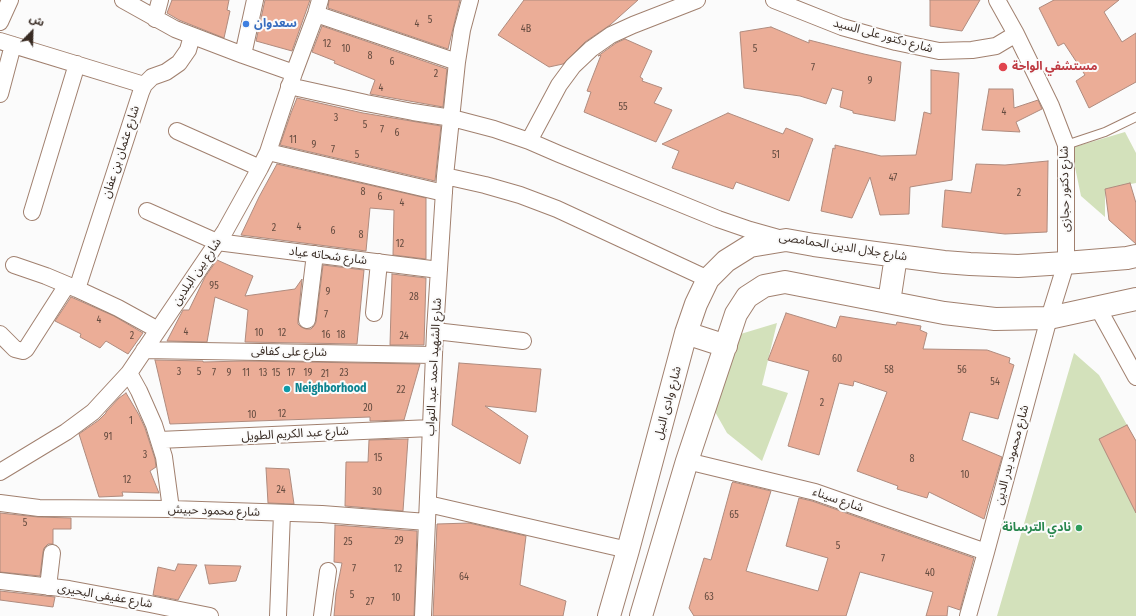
<!DOCTYPE html>
<html>
<head>
<meta charset="utf-8">
<style>
	body { margin:0 }
	#map { position:relative; width:1136px; height:616px; overflow:hidden; background:#fbfbfb; font-family:"Fira Sans Condensed","Noto Sans Arabic",sans-serif }
	canvas { display:block }
	.north { position:absolute; left:12px; top:12px; width:40px; height:40px; -webkit-text-stroke:3px #fbfbfb; paint-order:stroke; rotate:23deg; font-size:11px; font-weight:700; line-height:16px; text-align:center; color:#382b23 }
	.north::after { content:''; display:block; margin:auto; width:14px; height:18px; background:#382b23; clip-path:polygon(50% 0,100% 100%,50% 72%,0 100%) }
</style>
</head>
<body>
<div id="map">
<canvas width="1136" height="616"></canvas>
<div class="north">ش</div>
</div>
<script>
const g = document.querySelector('canvas').getContext('2d');
g.lineJoin = 'round';
function paint(path, color) { g.fillStyle = color; g.fill(path, 'evenodd'); }
const toPath = rows => new Path2D(rows.map(r => 'M' + r).join(''));
function strokePath(path, color, width, dash) { g.strokeStyle = color; g.lineWidth = width; g.lineCap = dash ? 'butt' : 'round'; g.setLineDash(dash || []); g.stroke(path); }
function drawText(font, color, halo, rows, align = 'center') {
  g.font = font + ' "Fira Sans Condensed","Noto Sans Arabic",sans-serif'; g.lineWidth = 4; g.setLineDash([]); g.textBaseline = 'middle'; g.strokeStyle = halo; g.fillStyle = color; for (const [text, x, y, turn = 0] of rows) {
    g.save(); g.translate(x, y); g.rotate((+turn || 0) * Math.PI / 180); g.textAlign = isNaN(turn) ? turn : align; if (halo) g.strokeText(text, 0, 0); g.fillText(text, 0, 0); g.restore();
  }
}
paint(toPath([
	[1125,132,1136,153,1136,183,1105,189,1105,217,1081,196,1071,148],
	[777,323,762,385,788,393,762,461,727,433,710,403,734,336],
	[1074,353,1099,375,1136,441,1136,616,997,616]
]), '#d3e1bb');
const building = toPath([
	[172,0,229,0,227,10,230,11,224,38,179,20,167,13,172,0],
	[265,0,310,0,292,51,256,41,265,0],
	[329,0,460,0,448,49,328,8,329,0],
	[524,0,638,0,610,25,585,42,563,64,549,67,498,35,524,0],
	[930,0,980,0,962,31,930,26,930,0],
	[1054,0,1119,0,1104,12,1122,42,1136,33,1136,82,1089,108,1076,81,1085,75,1064,43,1058,46,1039,8,1054,0],
	[322,26,447,69,443,107,370,94,375,80,334,63,335,61,312,52,322,26],
	[771,27,809,43,809,40,864,54,901,62,895,121,853,113,853,111,840,107,843,91,832,88,826,104,800,96,744,88,740,32,771,27],
	[625,39,652,51,640,77,643,79,642,81,662,88,654,103,672,110,656,142,584,112,591,92,587,91,601,55,598,56,616,43,625,39],
	[931,70,959,73,952,180,910,187,909,214,880,215,870,177,852,218,821,211,833,148,835,149,835,145,881,156,916,155,924,112,931,114,931,70],
	[989,89,1013,89,1014,108,1038,100,1042,109,1016,122,1020,132,982,130,989,89],
	[297,98,363,113,441,126,435,181,280,145,291,113,297,98],
	[728,113,783,134,786,128,813,139,789,201,736,182,733,189,672,168,679,151,662,144,728,113],
	[1048,161,1047,232,1005,234,942,227,945,190,971,193,976,164,1005,165,1048,161],
	[277,164,426,198,426,259,393,255,394,210,370,208,366,251,241,235,259,197,277,164],
	[1130,183,1136,203,1136,244,1109,220,1105,189,1130,183],
	[217,260,253,276,245,296,295,289,302,279,298,319,298,324,301,327,306,329,311,329,314,326,316,322,323,265,364,270,357,344,245,342,248,310,215,297,207,342,167,341,183,310,189,310,205,277,217,260],
	[392,274,426,278,424,345,390,345,392,274],
	[71,297,114,316,143,333,128,354,106,341,100,348,80,337,81,334,55,321,71,297],
	[786,313,836,328,840,316,896,325,897,322,921,326,920,330,927,333,923,349,987,350,1010,358,1009,363,1014,365,998,419,970,412,962,440,1002,457,984,519,929,492,927,498,897,489,898,486,857,471,887,392,854,381,853,386,839,383,819,455,788,446,809,371,768,360,786,313],
	[155,360,203,361,203,362,244,361,420,364,404,420,370,421,370,417,170,424,155,360],
	[459,363,541,369,536,412,485,406,528,436,520,464,452,425,459,363],
	[126,393,139,415,145,428,155,459,156,467,150,471,159,493,122,492,123,496,99,497,79,434,99,420,106,413,106,412,119,398,126,393],
	[1127,425,1136,441,1136,513,1099,439,1127,425],
	[408,439,403,511,345,506,346,462,368,462,369,440,408,439],
	[266,468,289,469,294,504,268,503,266,468],
	[733,482,771,491,746,571,818,591,828,558,786,546,799,498,812,501,974,558,960,610,948,606,947,616,926,616,933,592,860,572,846,616,694,616,689,608,704,558,711,560,732,483,733,482],
	[0,513,38,517,71,518,71,529,53,529,53,544,48,544,44,548,43,552,40,576,0,572,0,513],
	[469,523,526,536,520,585,566,601,563,616,433,616,437,524,469,523],
	[335,525,417,531,414,616,334,616,336,593,342,563,334,562,335,525],
	[178,564,197,565,178,600,153,595,158,567,175,571,178,564],
	[205,565,241,566,236,581,209,584,205,565],
	[0,591,55,597,53,607,0,600,0,591]
]);
paint(building, '#ebad97');
strokePath(building, '#af8b7e', 1);
const lane = toPath([
	[1066,145,1105,132,1136,117]
]);
const street = toPath([
	[123,0,175,29,243,55,294,73],
	[774,0,842,27,896,42,939,51,972,50,996,46,1016,34],
	[316,14,457,62],
	[155,19,160,0],
	[0,22,10,0],
	[0,41,144,85],
	[243,55,255,0],
	[289,86,366,103,413,112,452,118,494,129,529,141,559,154,718,219,750,230,782,239],
	[0,94,13,45],
	[177,131,260,168],
	[529,141,559,85,573,66,591,49,611,35,633,25,697,0],
	[268,152,444,193],
	[445,176,485,185,520,195,557,209,708,279],
	[147,211,217,242,439,270],
	[32,212,77,64],
	[14,265,46,276,77,289,118,308,158,330],
	[77,289,141,92,144,85,152,77,166,72,179,63,188,50,192,36],
	[1098,308,1136,377],
	[374,313,379,262],
	[307,320,315,254],
	[435,331,523,341],
	[0,334,15,349,23,351,26,349,67,285],
	[144,350,434,355],
	[129,373,139,391,154,425,164,457,171,509],
	[159,440,431,428],
	[687,461,815,492,986,552],
	[0,472,66,432,93,412,129,373,158,330,225,231,260,168,268,152,294,73,316,14,320,0],
	[0,503,39,508,171,509,322,514,427,522],
	[428,504,628,550],
	[0,581,69,589,150,604,210,616],
	[48,587,52,553],
	[278,616,282,513],
	[322,616,328,571],
	[423,616,435,331,445,176,457,62,462,30,470,0],
	[968,616,986,552,1049,318,1063,273,1066,256,1066,145,1051,106,1016,34,997,0]
]);
const secondary = toPath([
	[889,302,896,256],
	[686,333,726,346],
	[609,616,628,550,686,333,696,304,708,279,726,261,750,246,786,240,814,245,944,262,970,264,1018,266,1065,263,1127,258,1136,256],
	[641,616,687,461,736,314,747,297,764,286,785,282,944,313,995,319,1049,318,1136,299]
]);
strokePath(lane, '#a1806f', 10);
strokePath(street, '#a1806f', 18);
strokePath(secondary, '#a1806f', 24);
strokePath(lane, '#fff', 8);
strokePath(street, '#fff', 16);
strokePath(secondary, '#fff', 22);
for (const [x, y, r, color] of [
	[246,24,4,"#3f7fe0"],
	[1003,67,5,"#e0444e"],
	[287,389,4,"#0f9aa8"],
	[1079,528,4,"#2e9e5b"]
]) { const dot = new Path2D(); dot.arc(x, y, r, 0, 2 * Math.PI); g.fillStyle = color; g.fill(dot); strokePath(dot, '#fbfbfb', 1.5); }
drawText('10px', '#654c40', null, [
	["5",430,20],
	["4",417,24],
	["4B",526,29],
	["12",327,44],
	["10",346,49],
	["5",755,49],
	["8",370,56],
	["6",392,62],
	["7",813,68],
	["2",436,74],
	["9",870,81],
	["4",381,88],
	["55",623,107],
	["4",1004,112],
	["3",336,118],
	["5",365,125],
	["7",382,130],
	["6",397,133],
	["11",293,140],
	["9",314,145],
	["7",333,150],
	["5",357,155],
	["51",776,155],
	["47",893,178],
	["8",363,192],
	["2",1019,193],
	["6",380,197],
	["4",402,203],
	["4",299,227],
	["2",274,228],
	["6",333,231],
	["8",361,235],
	["12",400,244],
	["95",214,286],
	["9",328,292],
	["28",414,297],
	["7",326,315],
	["4",99,320],
	["4",186,332],
	["10",259,333],
	["12",282,333],
	["16",326,335],
	["18",341,335],
	["2",132,336],
	["24",404,336],
	["60",837,359],
	["58",889,370],
	["56",962,370],
	["3",179,372],
	["5",199,372],
	["7",214,373],
	["9",229,373],
	["11",246,373],
	["13",263,373],
	["15",276,373],
	["17",291,373],
	["19",308,373],
	["23",344,373],
	["21",325,374],
	["54",995,382],
	["22",401,390],
	["2",822,403],
	["20",368,408],
	["12",282,414],
	["10",252,415],
	["1",131,421],
	["91",108,437],
	["3",145,455],
	["15",378,458],
	["8",912,459],
	["10",965,475],
	["12",127,480],
	["24",281,490],
	["30",377,492],
	["65",734,515],
	["5",25,523],
	["29",399,541],
	["25",348,542],
	["5",838,546],
	["7",883,559],
	["7",354,569],
	["12",398,569],
	["40",930,573],
	["64",464,577],
	["5",352,595],
	["63",709,597],
	["10",396,598],
	["27",370,602]
]);
drawText('bold 12px', '#366cbe', '#fbfbfb', [
	["سعدوان",254,24]
], 'left');
drawText('12px', '#382b23', '#fbfbfb', [
	["شارع دكتور على السيد",883,36,15],
	["شارع عثمان بن عفان",121,152,-72],
	["شارع دكتور حجازى",1065,189,-91],
	["شارع جلال الدين الحمامصى",843,247,9],
	["شارع شحاته عياد",328,256,7],
	["شارع بين البلدين",197,272,-56],
	["شارع على كفافى",289,352,1],
	["شارع الشهيد احمد عبد التواب",434,367,-87],
	["شارع وادى النيل",668,403,-75],
	["شارع عبد الكريم الطويل",295,434,-3],
	["شارع محمود بدر الدين",1012,455,-75],
	["شارع سيناء",838,500,19],
	["شارع محمود حبيش",214,511,2],
	["شارع عفيفى البحيرى",105,596,10]
]);
drawText('bold 12px', '#be3a42', '#fbfbfb', [
	["مستشفي الواحة",1012,67]
], 'left');
drawText('bold 12px', '#0d838f', '#fbfbfb', [
	["Neighborhood",295,389]
], 'left');
drawText('bold 12px', '#27864d', '#fbfbfb', [
	["نادي الترسانة",1071,528]
], 'right');
</script>
</body>
</html>
